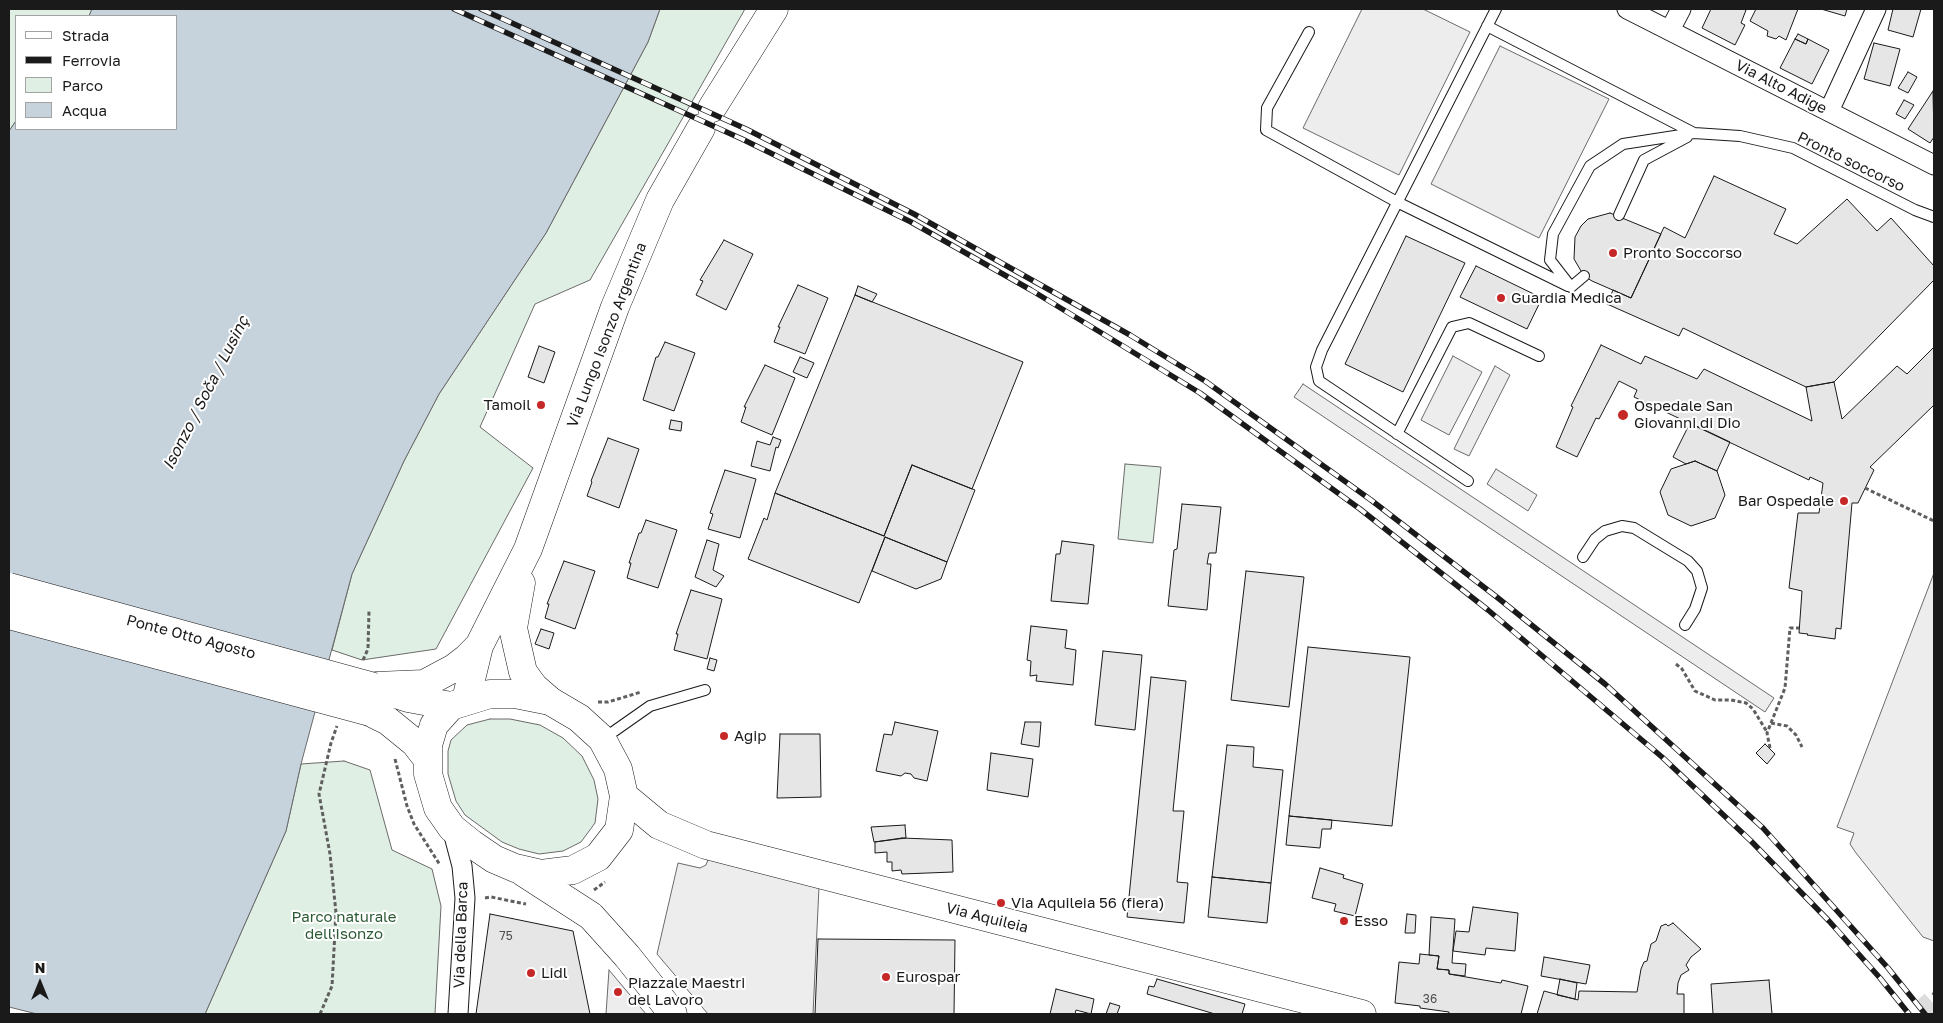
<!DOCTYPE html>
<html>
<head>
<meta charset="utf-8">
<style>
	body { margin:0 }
	#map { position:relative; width:1943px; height:1023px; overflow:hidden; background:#fff; font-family:"Golos Text",sans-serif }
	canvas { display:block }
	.frame { position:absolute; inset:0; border:10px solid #1a1a1a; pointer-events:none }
	.legend { position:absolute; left:15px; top:15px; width:162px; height:115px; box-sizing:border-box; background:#fff; border:1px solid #a3a3a3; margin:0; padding:6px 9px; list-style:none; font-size:15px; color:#1a1a1a }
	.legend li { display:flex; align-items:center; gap:10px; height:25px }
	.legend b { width:25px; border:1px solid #a3a3a3 }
	.north { position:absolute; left:15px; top:958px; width:50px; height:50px; -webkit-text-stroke:4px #fff; paint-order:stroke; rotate:0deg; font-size:14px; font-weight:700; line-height:20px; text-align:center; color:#1a1a1a }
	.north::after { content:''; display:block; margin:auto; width:18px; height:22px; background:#1a1a1a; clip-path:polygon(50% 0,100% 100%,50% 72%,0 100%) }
</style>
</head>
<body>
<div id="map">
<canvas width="1943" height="1023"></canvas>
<div class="frame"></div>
<ul class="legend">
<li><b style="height:6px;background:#fff"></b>Strada</li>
<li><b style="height:6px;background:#1a1a1a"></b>Ferrovia</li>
<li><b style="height:14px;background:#e0efe3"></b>Parco</li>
<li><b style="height:14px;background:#c6d2dc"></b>Acqua</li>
</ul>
<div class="north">N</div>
</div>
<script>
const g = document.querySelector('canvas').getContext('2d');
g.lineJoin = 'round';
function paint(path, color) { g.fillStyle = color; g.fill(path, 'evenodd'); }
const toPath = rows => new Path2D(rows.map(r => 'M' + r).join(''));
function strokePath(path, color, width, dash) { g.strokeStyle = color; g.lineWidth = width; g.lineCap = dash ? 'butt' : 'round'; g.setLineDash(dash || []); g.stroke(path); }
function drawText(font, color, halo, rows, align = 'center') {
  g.font = font + ' "Golos Text",sans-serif'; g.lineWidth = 4; g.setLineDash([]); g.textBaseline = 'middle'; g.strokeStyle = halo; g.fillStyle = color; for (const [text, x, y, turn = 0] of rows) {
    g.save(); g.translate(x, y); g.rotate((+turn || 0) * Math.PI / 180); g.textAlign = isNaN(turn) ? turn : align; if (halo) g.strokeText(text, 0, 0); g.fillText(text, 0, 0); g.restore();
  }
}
const green = toPath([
	[9,9,92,9,89,16,16,16,16,121,9,131,9,9],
	[660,9,745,9,590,280,535,304,480,427,533,468,436,649,362,660,332,650,352,574,404,461,439,394,546,233,648,42,660,9],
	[1125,464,1161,467,1153,543,1118,539,1125,464],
	[490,719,510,719,540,725,563,738,582,756,594,780,598,799,595,823,581,842,563,851,539,854,519,849,502,842,465,815,456,801,448,774,448,751,451,740,467,725,490,719],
	[344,761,370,770,392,850,432,869,441,906,435,1014,205,1014,286,831,301,764,344,761]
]);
paint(green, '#e0efe3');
strokePath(green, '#6a6a6a', 1);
const parking = toPath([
	[1362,9,1423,9,1470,32,1399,175,1303,128,1362,9],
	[1500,46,1609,99,1539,238,1431,184,1500,46],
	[1453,356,1482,372,1449,435,1421,420,1453,356],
	[1495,366,1510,375,1469,456,1454,449,1495,366],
	[1303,384,1774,698,1765,712,1294,397,1303,384],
	[1496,469,1537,495,1528,511,1487,484,1496,469],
	[1934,573,1934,941,1923,937,1856,853,1850,844,1854,833,1837,827,1934,573],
	[709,857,819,887,813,1014,708,1014,657,954,678,863,700,868,706,865,709,857],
	[609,970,646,1014,606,1014,609,970]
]);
paint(parking, '#ededed');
strokePath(parking, '#6a6a6a', 1);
const water = toPath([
	[92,9,660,9,648,42,546,233,439,394,404,461,352,574,301,764,286,831,205,1014,37,1014,9,1007,9,131,16,121,16,129,176,129,176,16,89,16,92,9]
]);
paint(water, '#c6d2dc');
strokePath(water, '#6a6a6a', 1);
const building = toPath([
	[1711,9,1743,9,1746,10,1741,23,1745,25,1735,45,1702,28,1711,9],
	[1756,9,1798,9,1786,40,1779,36,1776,39,1767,36,1768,31,1750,21,1756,9],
	[1821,9,1847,9,1845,16,1821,9],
	[1893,9,1921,9,1913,37,1888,30,1893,9],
	[1798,34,1808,39,1806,44,1795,39,1798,34],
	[1795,39,1806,44,1808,39,1829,50,1812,84,1780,68,1795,39],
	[1874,43,1900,49,1890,86,1864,79,1874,43],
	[1908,72,1917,77,1908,93,1898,88,1908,72],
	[1933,91,1934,137,1930,143,1908,129,1933,91],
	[1904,100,1914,105,1905,119,1896,114,1904,100],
	[1714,176,1786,209,1774,234,1797,244,1847,199,1877,231,1891,218,1934,266,1934,280,1834,382,1806,387,1683,328,1679,336,1607,304,1613,290,1631,298,1664,227,1685,238,1714,176],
	[1610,213,1661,234,1631,298,1592,281,1584,276,1574,259,1575,237,1581,226,1588,219,1610,213],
	[1406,236,1465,263,1403,392,1345,364,1406,236],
	[724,240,753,254,726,310,696,295,703,281,700,280,724,240],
	[1476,266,1542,298,1527,329,1460,297,1476,266],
	[798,285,828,298,805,354,774,342,780,327,778,327,798,285],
	[858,286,877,294,872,302,855,295,858,286],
	[855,295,1023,362,972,489,912,465,884,536,775,493,855,295],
	[665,342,695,353,674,411,643,400,656,357,658,357,665,342],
	[1601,345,1641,364,1645,356,1697,379,1704,369,1812,421,1806,387,1834,382,1842,419,1897,366,1907,374,1934,347,1934,405,1870,467,1874,470,1858,503,1852,503,1841,629,1836,628,1835,639,1807,635,1808,634,1799,633,1802,591,1789,588,1798,513,1819,513,1823,483,1810,477,1809,480,1634,397,1637,390,1619,381,1599,419,1596,418,1577,457,1556,447,1573,407,1571,406,1601,345],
	[539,346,555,352,544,383,528,377,539,346],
	[800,357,814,363,807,378,793,372,800,357],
	[765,365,795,378,772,435,741,422,746,407,744,407,765,365],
	[671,420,682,422,681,431,669,429,671,420],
	[1690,423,1730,442,1717,471,1695,461,1686,464,1673,457,1690,423],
	[773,437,781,440,778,448,776,447,770,471,751,466,757,441,770,445,773,437],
	[608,438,639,449,619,508,587,496,592,482,591,481,608,438],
	[1695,461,1717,471,1725,495,1715,518,1691,526,1668,515,1660,492,1671,469,1695,461],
	[912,465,975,490,947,562,885,537,859,603,748,559,764,518,767,520,775,493,884,536,912,465],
	[725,470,756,479,740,538,708,529,713,514,710,513,725,470],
	[1182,504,1221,507,1216,553,1209,553,1207,564,1211,564,1207,610,1168,606,1174,550,1177,549,1182,504],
	[646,520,677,530,658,588,627,578,631,563,629,563,639,533,641,533,646,520],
	[885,537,947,562,941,579,916,589,872,571,885,537],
	[707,540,719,544,713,570,724,576,716,587,695,577,707,540],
	[1062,541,1094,545,1088,604,1051,601,1056,554,1060,554,1062,541],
	[564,561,595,571,575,629,545,618,549,604,547,604,564,561],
	[1246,571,1304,577,1289,707,1231,700,1246,571],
	[691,590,722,599,707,659,674,650,678,634,676,634,691,590],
	[1031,626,1067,630,1065,648,1076,650,1073,685,1036,681,1037,675,1030,676,1031,661,1027,660,1031,626],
	[541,629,554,633,549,649,535,644,541,629],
	[1308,647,1410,657,1392,826,1289,816,1308,647],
	[1103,651,1142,655,1135,730,1095,725,1103,651],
	[710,658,717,660,714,671,707,669,710,658],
	[1151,677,1186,681,1173,811,1184,811,1177,882,1188,883,1184,923,1127,917,1151,677],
	[895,722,938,731,927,781,914,778,911,774,905,773,901,776,876,771,884,734,892,735,895,722],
	[1025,722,1041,722,1039,747,1021,744,1025,722],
	[780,734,820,734,821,797,777,798,780,734],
	[1765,744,1775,754,1767,764,1756,753,1765,744],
	[1227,745,1254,747,1253,767,1283,770,1271,883,1212,877,1227,745],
	[991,753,1033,759,1028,797,987,790,991,753],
	[1289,816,1332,820,1331,829,1322,829,1320,848,1286,845,1289,816],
	[905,825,906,838,874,842,871,827,905,825],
	[902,838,952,840,953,872,902,874,901,870,892,871,892,862,887,862,887,852,875,853,875,842,902,838],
	[1320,868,1344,875,1343,878,1363,884,1355,916,1334,911,1336,904,1312,898,1320,868],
	[1212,877,1271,883,1267,923,1208,917,1212,877],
	[1473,907,1518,913,1515,951,1486,948,1485,955,1453,951,1456,931,1469,932,1473,907],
	[490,914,573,931,590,1014,476,1014,490,914],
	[1407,914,1416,915,1415,933,1405,933,1407,914],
	[1431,917,1455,919,1452,963,1466,964,1465,976,1449,974,1449,970,1437,969,1439,956,1429,955,1431,917],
	[1673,923,1701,949,1691,957,1686,965,1689,970,1681,975,1678,983,1677,994,1684,994,1684,1014,1537,1014,1544,991,1578,1000,1579,991,1637,992,1641,969,1644,962,1647,961,1651,944,1656,941,1661,926,1666,924,1668,926,1673,923],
	[818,939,955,940,954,1014,815,1014,818,939],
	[1420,954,1439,956,1437,969,1449,970,1449,974,1501,983,1502,980,1528,986,1521,1014,1449,1014,1449,1012,1420,1008,1420,1006,1395,1003,1399,962,1419,964,1420,954],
	[1544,957,1590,965,1586,984,1541,976,1544,957],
	[1157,979,1245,1004,1242,1014,1215,1014,1147,994,1149,986,1154,987,1157,979],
	[1560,979,1577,983,1575,999,1557,995,1560,979],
	[1769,980,1772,1014,1713,1014,1711,984,1769,980],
	[1056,989,1094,999,1091,1014,1076,1010,1075,1014,1050,1014,1056,989],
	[1110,1003,1120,1006,1117,1014,1106,1014,1110,1003]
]);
paint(building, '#e6e6e6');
strokePath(building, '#1a1a1a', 1);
strokePath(toPath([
	[1923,1014,1934,1004]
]), '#ddd', 28, [28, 14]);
const lane = toPath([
	[1487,26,1694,133],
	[1309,32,1267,108,1266,130,1397,202,1568,286],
	[1619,215,1644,160,1687,137],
	[1584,276,1571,287,1550,260,1553,234,1590,166,1623,144,1694,133,1740,136,1793,148,1915,210,1934,217],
	[1397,434,1452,327,1469,323,1539,356],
	[1468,481,1319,381,1316,367,1322,350,1496,9],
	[1583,557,1595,539,1605,531,1622,526,1634,528,1688,561,1697,571,1702,588,1695,609,1685,625],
	[603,739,650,706,705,690]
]);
const street = toPath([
	[1627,9,1934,165],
	[1670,30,1681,9],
	[1829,111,1876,9],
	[452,828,462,866,465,898,458,1014]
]);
const secondary = toPath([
	[712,108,774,9],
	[521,583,513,628,523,672,534,687,550,701],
	[376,686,424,684,454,668,467,658,479,646],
	[466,700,479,646,528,549,615,307,660,200,701,128]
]);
const primary = toPath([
	[374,687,408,698,451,706],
	[490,694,515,694,550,701,579,718,602,739,618,769,624,796,619,830,598,857,573,870,541,874,515,868,494,859,472,844,452,828,438,808,428,774,428,745,434,725,451,706,490,694],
	[370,712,388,721,415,743,428,760],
	[624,796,659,825,706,845,1362,1014],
	[523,872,591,916,627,956,673,1014]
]);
strokePath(lane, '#1a1a1a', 12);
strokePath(street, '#1a1a1a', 21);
strokePath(secondary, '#1a1a1a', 29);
strokePath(primary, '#1a1a1a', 29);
strokePath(toPath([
	[1865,488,1934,521],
	[363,660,368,649,369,611],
	[1676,664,1682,669,1695,691,1715,700,1731,700,1746,703,1753,709,1767,732],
	[598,702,608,702,641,692],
	[1771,723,1787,726,1796,735,1802,747],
	[1770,748,1767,733,1785,688,1790,628,1799,628],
	[395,759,407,806,414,824,440,865],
	[594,890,605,882],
	[485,898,491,897,526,904],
	[1933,995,1934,993],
	[320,1014,332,986,336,913,330,854,319,794,331,743,337,726]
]), '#5f5f5f', 3, [4, 2.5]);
strokePath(lane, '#fff', 10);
strokePath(street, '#fff', 19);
strokePath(secondary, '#fff', 28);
strokePath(primary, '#fff', 28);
const rail = toPath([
	[454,9,742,139,911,222,1031,290,1200,393,1360,509,1488,610,1662,757,1751,841,1829,921,1880,978,1909,1014],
	[481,9,746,129,914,214,1130,335,1205,381,1371,500,1498,598,1605,684,1763,828,1888,968,1925,1014]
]);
strokePath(rail, '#1a1a1a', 5.5);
strokePath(rail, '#fff', 4, [11]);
const primaryBridge = toPath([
	[9,587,374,687],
	[9,615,370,712]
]);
strokePath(primaryBridge, '#1a1a1a', 29, []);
strokePath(primaryBridge, '#fff', 28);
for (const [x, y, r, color] of [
	[1613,253,5,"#c62828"],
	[1501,298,5,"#c62828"],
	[541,405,5,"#c62828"],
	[1623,415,6,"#c62828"],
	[1844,501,5,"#c62828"],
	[724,736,5,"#c62828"],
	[1001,903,5,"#c62828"],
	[1344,921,5,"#c62828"],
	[531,973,5,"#c62828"],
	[886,977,5,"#c62828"],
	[618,992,5,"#c62828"]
]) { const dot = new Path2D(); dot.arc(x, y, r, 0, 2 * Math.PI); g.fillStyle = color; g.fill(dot); strokePath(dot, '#fff', 2); }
drawText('12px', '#4d4d4d', null, [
	["75",506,936],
	["36",1430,999]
]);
drawText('15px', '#1a1a1a', '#fff', [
	["Via Alto Adige",1781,87,27],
	["Pronto soccorso",1851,162,26],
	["Via Lungo Isonzo Argentina",607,335,-69],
	["Ponte Otto Agosto",191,637,15],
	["Via Aquileia",987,918,14],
	["Via della Barca",461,935,-88]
]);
drawText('15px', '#1a1a1a', '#fff', [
	["Pronto Soccorso",1623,253],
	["Guardia Medica",1511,298],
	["Tamoil",531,405,"right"],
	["Ospedale San",1634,406],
	["Giovanni di Dio",1634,423],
	["Bar Ospedale",1834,501,"right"],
	["Agip",734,736],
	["Via Aquileia 56 (fiera)",1011,903],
	["Esso",1354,921],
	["Lidl",541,973],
	["Eurospar",896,977],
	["Piazzale Maestri",628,983],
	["del Lavoro",628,1000]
], 'left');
drawText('15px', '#2b5a34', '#fff', [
	["Parco naturale",344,917],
	["dell'Isonzo",344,934]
]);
drawText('italic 16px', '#1a1a1a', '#fff', [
	["Isonzo / Soča / Lusinç",206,393,-63]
]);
</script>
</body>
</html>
